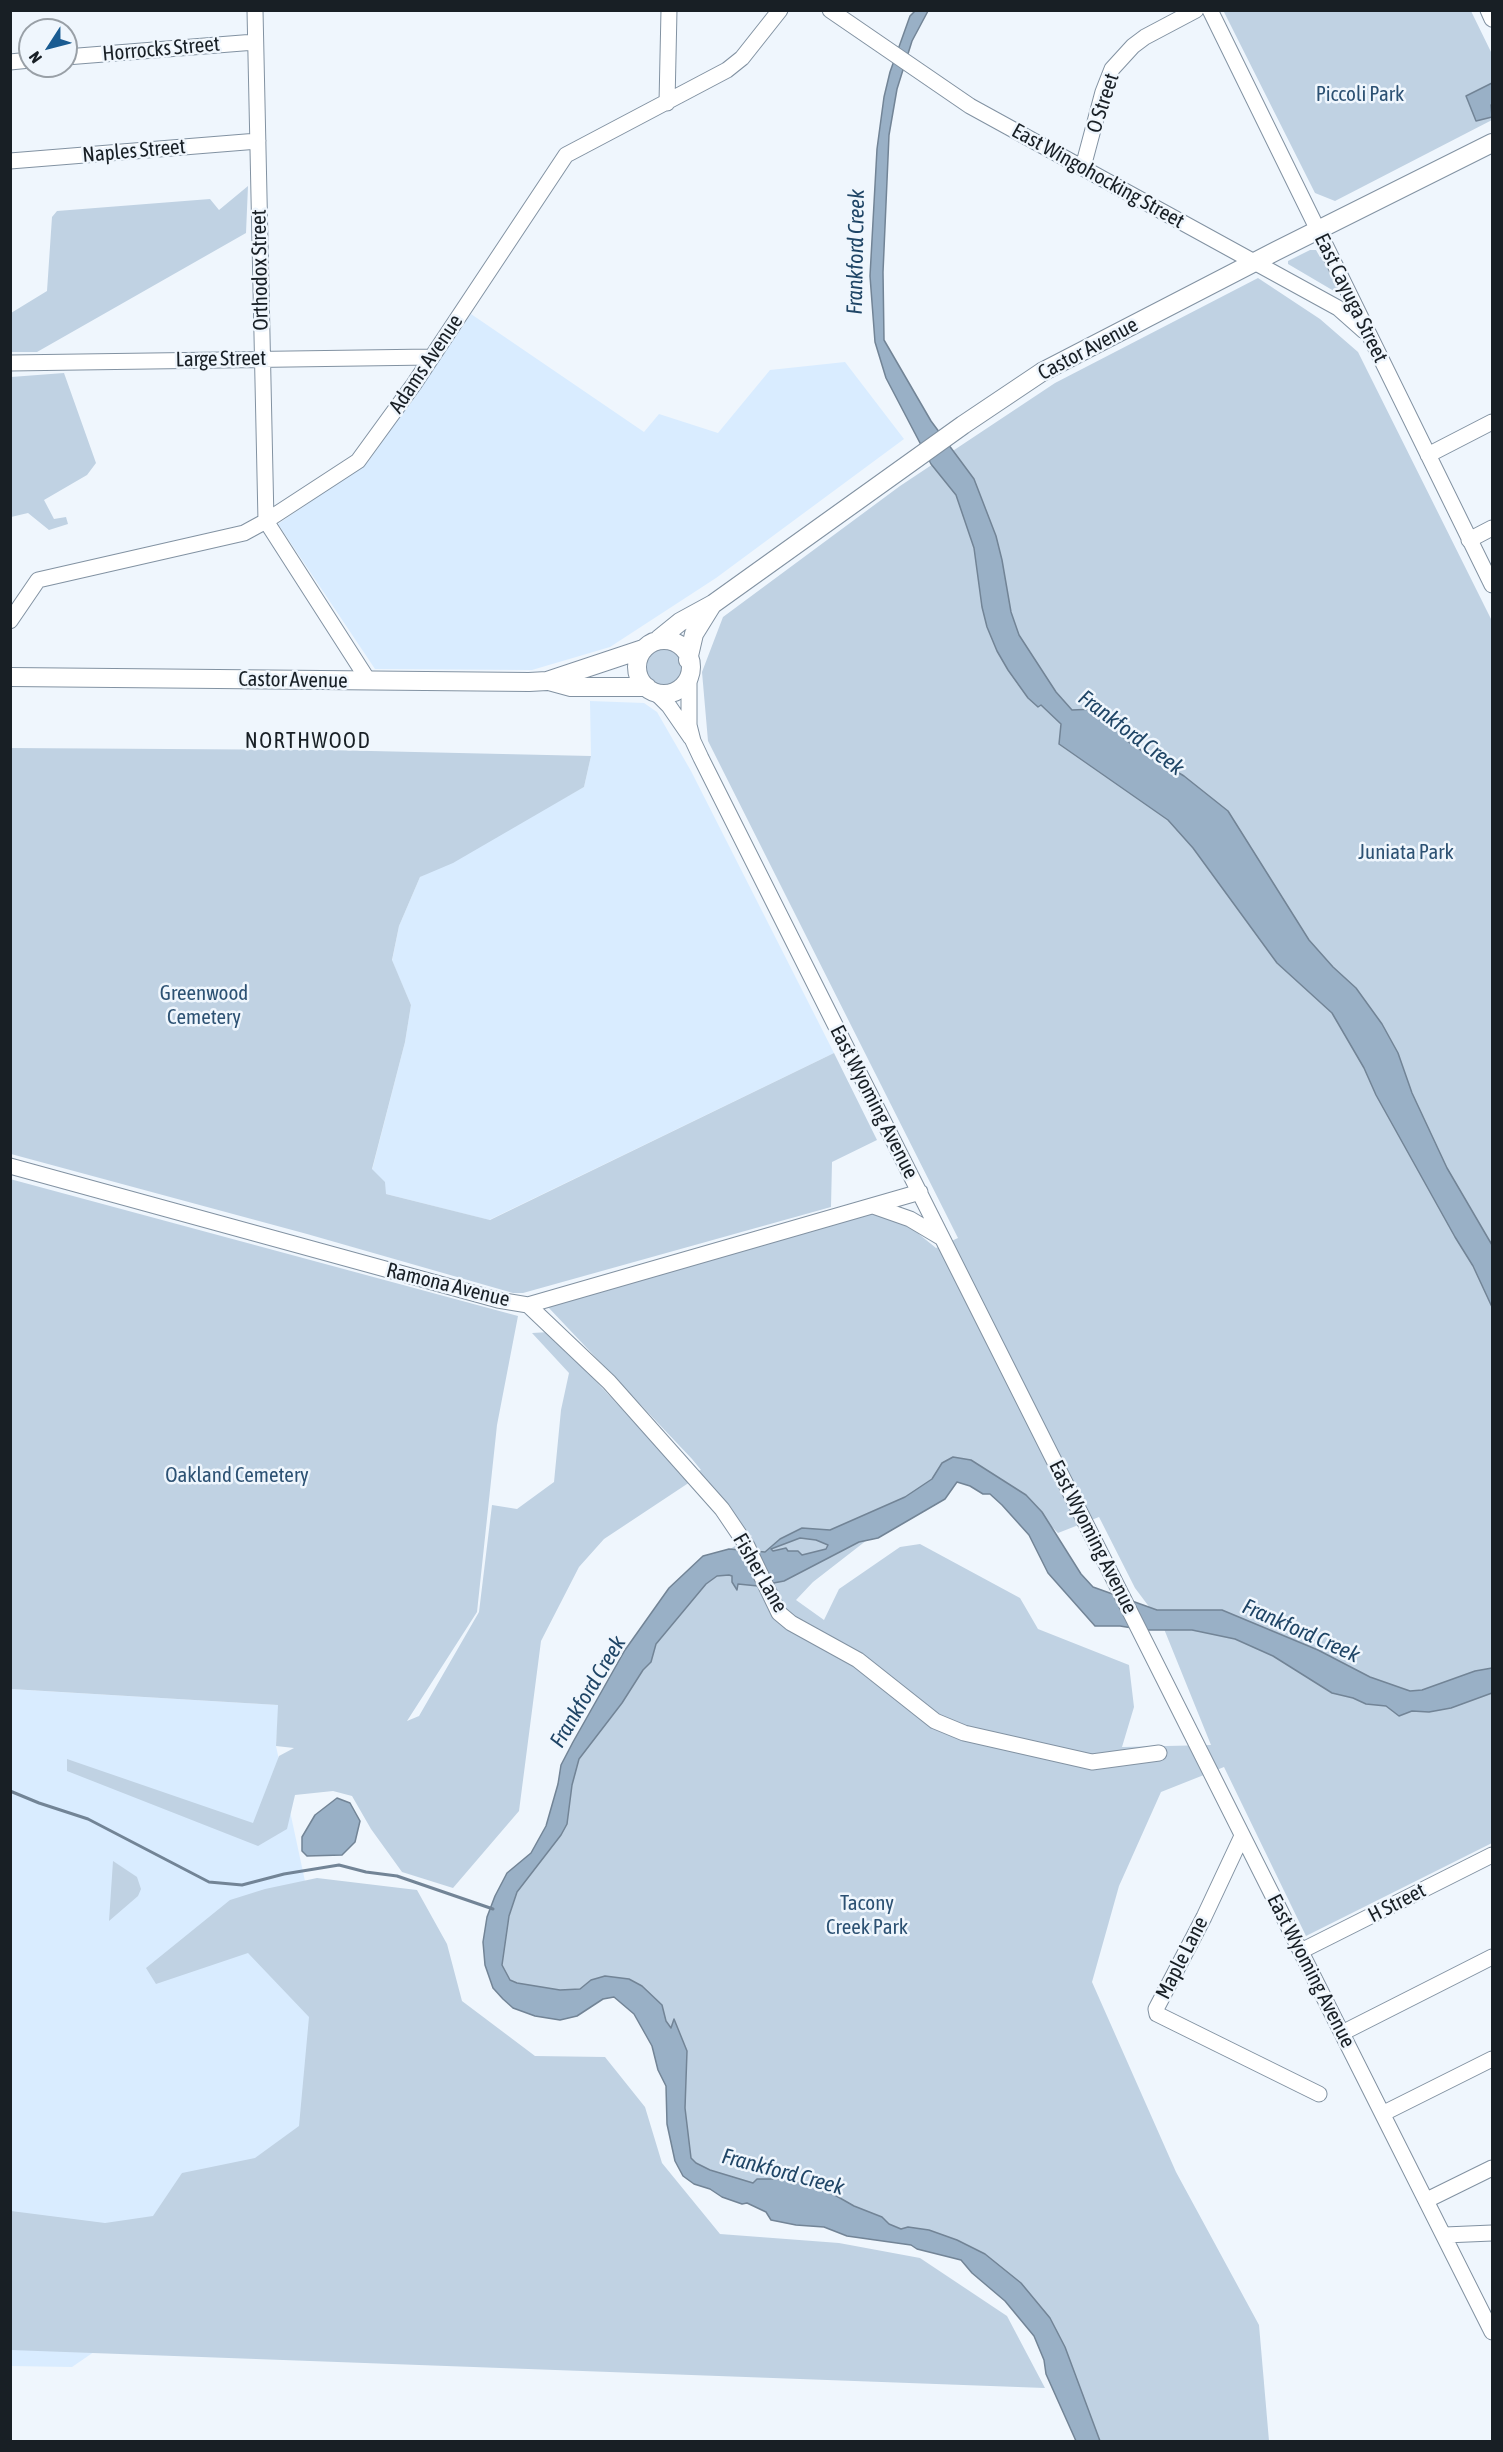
<!DOCTYPE html>
<html>
<head>
<meta charset="utf-8">
<style>
	body { margin:0 }
	#map { position:relative; width:1503px; height:2452px; overflow:hidden; background:#eff6fd; font-family:"Asap Condensed",sans-serif }
	canvas { display:block }
	.frame { position:absolute; inset:0; border:12px solid #181f25; pointer-events:none }
	.north { position:absolute; left:18px; top:18px; width:60px; height:60px; box-sizing:border-box; background:#eff6fd; border:2px solid #99a0a7; border-radius:50%; rotate:234deg; font-size:16px; font-weight:700; line-height:24px; text-align:center; color:#181f25 }
	.north::after { content:''; display:block; margin:auto; width:21px; height:27px; background:#1a5c92; clip-path:polygon(50% 0,100% 100%,50% 72%,0 100%) }
</style>
</head>
<body>
<div id="map">
<canvas width="1503" height="2452"></canvas>
<div class="frame"></div>
<div class="north">N</div>
</div>
<script>
const g = document.querySelector('canvas').getContext('2d');
g.lineJoin = 'round';
function paint(path, color) { g.fillStyle = color; g.fill(path, 'evenodd'); }
const toPath = rows => new Path2D(rows.map(r => 'M' + r).join(''));
function strokePath(path, color, width, dash) { g.strokeStyle = color; g.lineWidth = width; g.lineCap = dash ? 'butt' : 'round'; g.setLineDash(dash || []); g.stroke(path); }
function drawText(font, color, halo, rows, align = 'center') {
  g.font = font + ' "Asap Condensed",sans-serif'; g.lineWidth = 5; g.setLineDash([]); g.textBaseline = 'middle'; g.strokeStyle = halo; g.fillStyle = color; for (const [text, x, y, turn = 0] of rows) {
    g.save(); g.translate(x, y); g.rotate((+turn || 0) * Math.PI / 180); g.textAlign = isNaN(turn) ? turn : align; if (halo) g.strokeText(text, 0, 0); g.fillText(text, 0, 0); g.restore();
  }
}
paint(toPath([
	[471,314,644,432,659,414,718,433,770,370,845,362,904,439,716,578,610,647,532,670,375,669,278,524,368,462],
	[590,701,644,703,657,712,691,771,834,1053,489,1220,386,1194,372,1170,405,1042,411,1005,392,961,399,926,420,877,584,787,591,756],
	[10,1689,279,1705,276,1746,329,1993,304,2128,142,2319,72,2367,11,2366]
]), '#d9ecff');
paint(toPath([
	[1228,10,1471,11,1492,54,1492,120,1335,201,1315,193,1224,12],
	[248,186,246,233,37,352,11,352,11,313,47,291,52,217,57,211,210,199,219,210],
	[1310,250,1316,250,1320,257,1322,256,1339,294,1288,264,1288,261],
	[1258,278,1320,319,1358,352,1492,621,1492,1843,1306,1936,1224,1767,1161,1792,1119,1886,1092,1982,1176,2172,1259,2325,1269,2441,1090,2441,1052,2340,978,2261,822,2222,792,2220,685,2171,668,2061,613,1981,533,2009,498,1982,512,1880,546,1841,564,1767,708,1562,752,1536,745,1532,698,1471,701,1470,692,1459,548,1307,723,1252,877,1211,899,1218,936,1248,958,1238,708,741,702,672,723,617,900,486,1055,383],
	[952,1474,1030,1505,1058,1533,1099,1517,1135,1588,1162,1624,1211,1745,1122,1747,1134,1707,1129,1665,1038,1629,1020,1598,920,1544,900,1547,839,1589,824,1620,796,1600,813,1582],
	[64,373,96,463,87,475,44,500,54,519,66,517,68,524,49,530,28,513,11,517,11,377],
	'645 668a19 19 0 1 1 38 0a19 19 0 1 1-38 0Z',
	[11,748,327,750,591,756,584,787,453,863,420,877,399,926,392,960,411,1005,405,1042,372,1169,385,1182,386,1194,490,1220,834,1053,877,1140,832,1162,831,1207,523,1293,513,1293,307,1234,11,1154],
	[10,1179,518,1316,497,1425,477,1612,407,1721,419,1716,479,1612,492,1505,517,1509,554,1482,561,1410,569,1373,532,1333,550,1332,690,1482,604,1539,579,1567,541,1641,519,1811,453,1888,402,1872,371,1829,352,1796,333,1791,295,1795,287,1829,258,1846,67,1771,67,1759,253,1823,279,1756,294,1748,276,1746,278,1705,11,1689],
	[113,1861,137,1877,141,1889,138,1896,109,1921],
	[317,1878,417,1890,447,1944,462,2001,535,2056,605,2057,645,2107,662,2163,720,2234,839,2243,920,2258,1007,2316,1045,2388,11,2350,11,2211,105,2223,153,2216,182,2173,255,2158,299,2126,309,2017,248,1953,156,1984,146,1968,230,1900,265,1889]
]), '#c0d2e3');
const water = toPath([
	[915,11,928,11,912,41,897,89,889,135,883,272,884,340,931,421,974,479,996,536,1002,560,1011,612,1019,635,1056,692,1072,710,1094,709,1131,744,1184,776,1228,811,1309,940,1333,967,1356,988,1382,1024,1398,1053,1412,1093,1447,1168,1492,1245,1492,1307,1473,1266,1455,1237,1376,1095,1364,1068,1332,1013,1277,963,1193,848,1168,820,1059,744,1061,724,1041,705,1038,707,1028,698,1008,670,997,651,987,627,982,607,974,548,956,495,931,464,886,378,875,342,870,276,877,149,884,97,890,72,910,16,915,11],
	[1492,83,1492,104,1491,105,1492,117,1476,121,1466,96,1492,83],
	[953,1457,971,1460,1026,1495,1042,1512,1081,1574,1093,1587,1157,1610,1222,1610,1318,1650,1370,1677,1410,1691,1422,1690,1475,1671,1492,1668,1492,1693,1451,1708,1429,1712,1412,1711,1399,1716,1386,1706,1366,1704,1353,1698,1332,1693,1273,1656,1235,1639,1192,1630,1145,1630,1120,1626,1095,1626,1048,1573,1029,1535,1002,1505,990,1494,983,1494,970,1486,957,1482,945,1499,878,1538,859,1542,784,1581,758,1586,738,1584,737,1590,732,1582,732,1576,729,1575,717,1576,706,1584,656,1644,651,1662,643,1670,622,1703,579,1759,572,1785,567,1824,561,1835,517,1892,509,1916,502,1965,510,1980,517,1983,560,1990,580,1989,591,1980,605,1976,629,1979,642,1986,662,2005,666,2021,671,2028,674,2019,687,2051,685,2108,691,2158,696,2163,710,2170,753,2183,757,2179,788,2179,833,2194,854,2206,882,2217,889,2224,901,2229,908,2227,929,2230,957,2240,985,2254,1021,2283,1050,2318,1065,2347,1100,2441,1076,2441,1046,2374,1044,2360,1034,2336,1005,2301,972,2273,961,2260,917,2249,911,2245,847,2236,824,2227,796,2225,771,2220,766,2212,747,2203,742,2204,722,2197,710,2189,694,2184,683,2176,675,2161,667,2124,666,2086,658,2070,652,2046,634,2014,614,1997,603,1999,577,2016,560,2020,535,2016,513,2008,503,1999,493,1988,485,1965,483,1942,487,1917,495,1896,507,1873,531,1853,546,1826,558,1784,561,1765,573,1742,625,1650,669,1588,703,1556,729,1549,765,1552,780,1539,802,1528,830,1530,905,1497,932,1479,942,1463,953,1457],
	[800,1538,816,1540,828,1545,826,1549,802,1555,798,1551,788,1551,786,1548,773,1551,771,1549,800,1538],
	[337,1798,350,1803,360,1821,355,1842,342,1855,307,1856,302,1851,302,1837,315,1815,337,1798]
]);
paint(water, '#99b0c6');
strokePath(water, '#728496', 1.5);
strokePath(toPath([
	[10,1791,39,1803,88,1819,209,1882,242,1885,284,1874,339,1865,366,1872,397,1876,493,1909]
]), '#728496', 3);
const minor = toPath([
	[255,10,266,521,368,680],
	[830,10,970,106,1338,308,1364,331],
	[1210,10,1492,585],
	[1488,10,1492,19],
	[66,57,255,42],
	[10,62,30,60],
	[667,103,669,10],
	[10,161,258,141],
	[1083,167,1103,92,1112,69,1133,46,1145,37,1196,10],
	[10,363,431,357],
	[1428,455,1492,422],
	[1469,540,1492,528],
	[10,621,38,580,244,533,266,521,358,461,414,384,566,155,727,70,742,58,780,10],
	[689,677,689,725,693,741,701,758,1492,2332],
	[655,692,669,706,691,738],
	[10,1166,498,1300,528,1305,920,1192],
	[873,1206,910,1219,942,1238],
	[528,1305,609,1382,722,1509,747,1546,779,1613,791,1623,858,1660,935,1721,964,1733,1092,1762,1159,1753],
	[1242,1836,1204,1917,1156,2009,1157,2014,1319,2094],
	[1301,1951,1492,1855],
	[1342,2033,1492,1957],
	[1384,2113,1492,2059],
	[1427,2200,1492,2168],
	[1445,2235,1492,2233]
]);
const major = toPath([
	[659,639,680,622,713,604,963,425,1042,372,1276,251,1492,143],
	'637 667a27 27 0 1 1 54 0a27 27 0 1 1-54 0Z',
	[688,660,694,634,712,605],
	[10,677,529,682,547,681,643,649],
	[549,681,571,687,647,687]
]);
strokePath(minor, '#8292a2', 17);
strokePath(major, '#8292a2', 20);
strokePath(minor, '#fff', 15);
strokePath(major, '#fff', 18);
drawText('21px', '#181f25', '#eff6fd', [
	["Horrocks Street",161,49,-5],
	["O Street",1103,103,-72],
	["Naples Street",134,151,-5],
	["East Wingohocking Street",1098,176,29],
	["Orthodox Street",260,270,-91],
	["East Cayuga Street",1351,298,64],
	["Castor Avenue",1088,349,-28],
	["Large Street",221,359,-1],
	["Adams Avenue",426,364,-56],
	["Castor Avenue",293,680,1],
	["East Wyoming Avenue",874,1102,63],
	["Ramona Avenue",448,1285,14],
	["East Wyoming Avenue",1093,1537,63],
	["Fisher Lane",760,1573,60],
	["H Street",1397,1903,-27],
	["Maple Lane",1182,1958,-63],
	["East Wyoming Avenue",1311,1971,63]
]);
drawText('21px', '#2c5173', '#eff6fd', [
	["Piccoli Park",1360,94],
	["Juniata Park",1406,852],
	["Greenwood",204,993],
	["Cemetery",204,1017],
	["Oakland Cemetery",237,1475],
	["Tacony",867,1903],
	["Creek Park",867,1927]
]);
drawText('italic 22px', '#1f4566', '#eff6fd', [
	["Frankford Creek",856,252,-89],
	["Frankford Creek",1131,733,37],
	["Frankford Creek",1301,1631,24],
	["Frankford Creek",588,1692,-59],
	["Frankford Creek",783,2172,15]
]);
g.letterSpacing = '1.5px';
drawText('22px', '#181f25', '#eff6fd', [
	["NORTHWOOD",308,741]
]);
g.letterSpacing = '0px';
</script>
</body>
</html>
